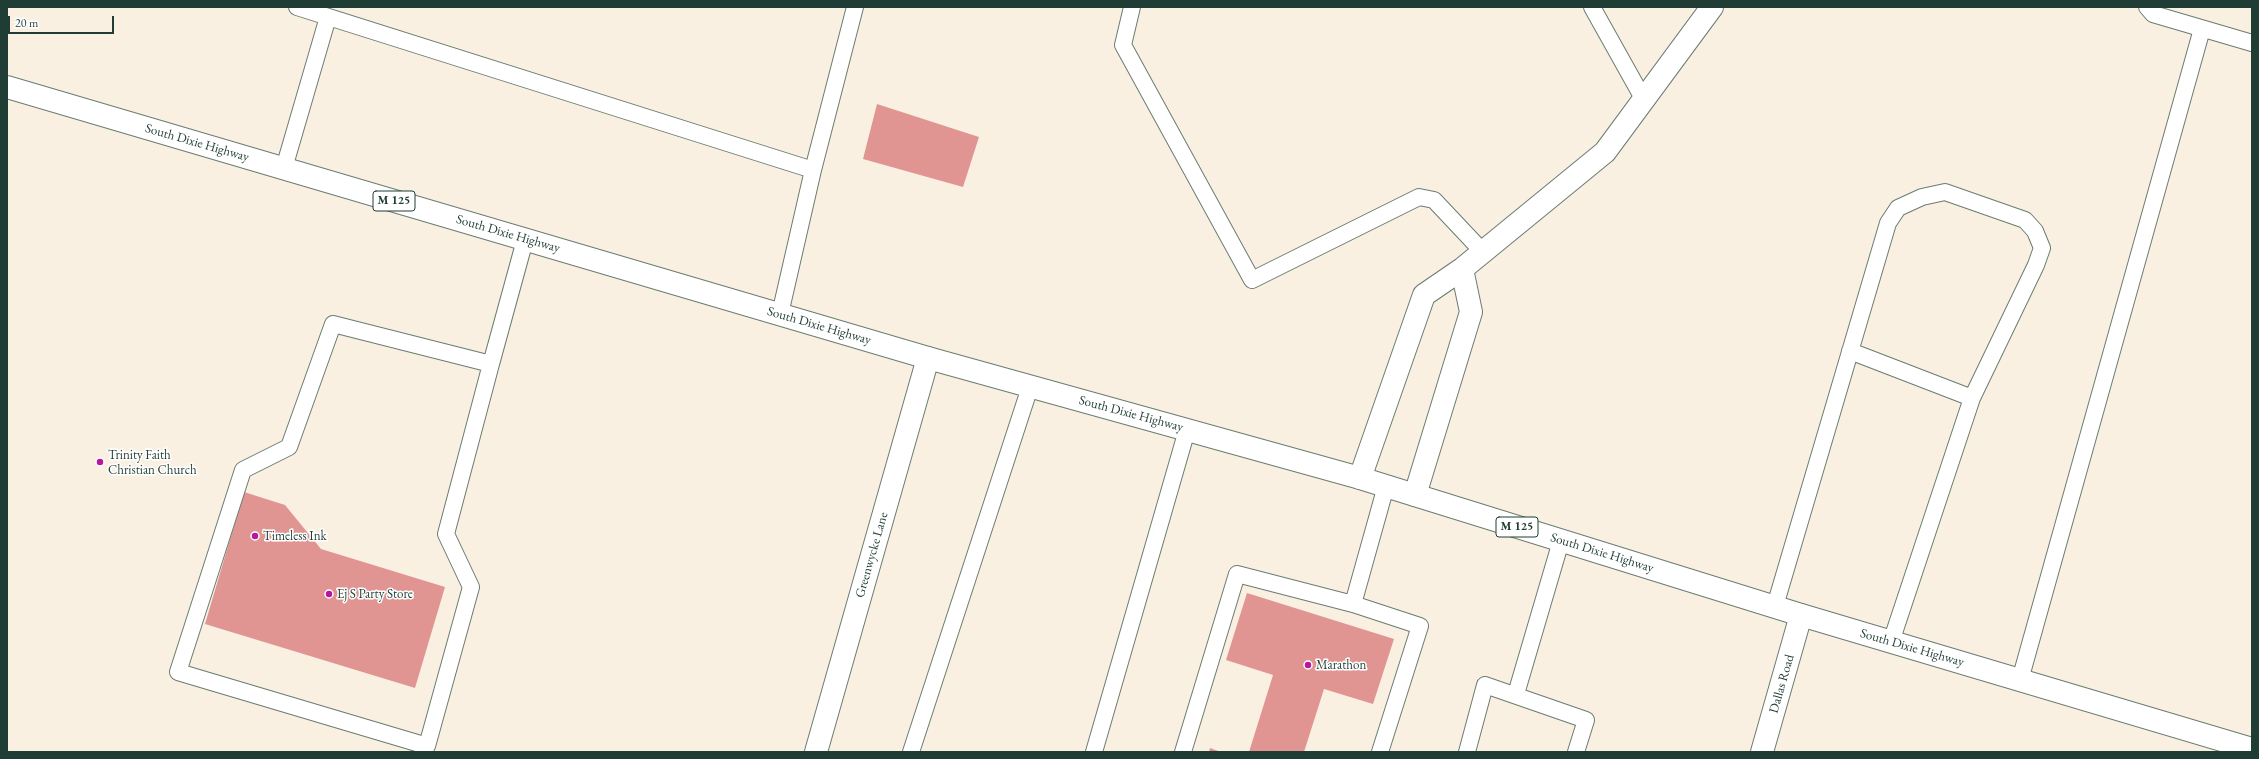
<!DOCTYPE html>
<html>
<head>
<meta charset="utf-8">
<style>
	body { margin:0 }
	#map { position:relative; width:2259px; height:759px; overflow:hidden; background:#f9f0e2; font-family:"EB Garamond",serif }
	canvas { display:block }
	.frame { position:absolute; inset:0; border:8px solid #1f3d34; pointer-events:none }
	.scale { position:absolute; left:8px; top:16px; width:106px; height:18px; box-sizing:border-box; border:2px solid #1f3d34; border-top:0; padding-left:5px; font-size:12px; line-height:14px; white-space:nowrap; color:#1f3d34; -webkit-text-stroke:3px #fff; paint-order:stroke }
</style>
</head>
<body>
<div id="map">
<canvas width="2259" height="759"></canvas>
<div class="frame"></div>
<div class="scale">20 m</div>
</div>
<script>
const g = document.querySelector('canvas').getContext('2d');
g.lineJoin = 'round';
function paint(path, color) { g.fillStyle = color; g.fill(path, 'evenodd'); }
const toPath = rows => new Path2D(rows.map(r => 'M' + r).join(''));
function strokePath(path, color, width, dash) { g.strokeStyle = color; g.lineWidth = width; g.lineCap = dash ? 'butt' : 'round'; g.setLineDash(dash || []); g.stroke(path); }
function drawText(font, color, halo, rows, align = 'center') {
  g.font = font + ' "EB Garamond",serif'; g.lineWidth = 3; g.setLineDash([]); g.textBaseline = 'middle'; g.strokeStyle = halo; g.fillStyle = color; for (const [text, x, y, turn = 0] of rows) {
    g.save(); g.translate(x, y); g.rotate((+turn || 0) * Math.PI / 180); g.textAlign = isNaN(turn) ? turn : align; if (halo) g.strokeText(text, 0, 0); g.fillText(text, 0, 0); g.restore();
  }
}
paint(toPath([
	[877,104,979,137,963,187,863,159],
	[244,492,285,505,321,549,445,587,415,688,205,624],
	[1247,593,1394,639,1373,704,1324,689,1304,752,1249,752,1273,675,1226,660],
	[1210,748,1221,752,1209,752]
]), '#e09593');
const service = toPath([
	[297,7,813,170],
	[1132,7,1123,45,1252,280,1419,197,1434,200,1483,252],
	[1592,7,1644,100],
	[2147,7,2153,14,2252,43],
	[284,168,328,17],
	[780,314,813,170,855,7],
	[1850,351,1972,398],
	[491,364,446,534,471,587,427,746,178,672,243,470,289,447,333,324,491,364,525,240],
	[1353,604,1386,486],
	[1775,606,1888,223,1898,208,1922,197,1945,192,2025,220,2035,231,2042,248,2036,265,1972,398,1891,642],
	[2020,680,2202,29],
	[1516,694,1561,541],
	[911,752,1030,387],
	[1094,752,1187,430],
	[1183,752,1237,574,1353,604,1420,626,1380,752],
	[1467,752,1485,685,1586,720,1576,752]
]);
const minor = toPath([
	[1360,478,1424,295,1462,269,1605,152,1712,7],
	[1415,495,1471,312,1462,269],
	[816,752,928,358],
	[1762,752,1801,615]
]);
const primary = toPath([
	[7,87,928,358,1360,478,1801,615,2252,749]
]);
strokePath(service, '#6b7c71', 18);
strokePath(minor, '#6b7c71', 24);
strokePath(primary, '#6b7c71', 24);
strokePath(service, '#fff', 16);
strokePath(minor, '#fff', 22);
strokePath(primary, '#fff', 22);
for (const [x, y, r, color] of [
	[100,462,4,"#b5179e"],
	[255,536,4,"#b5179e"],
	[329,594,4,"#b5179e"],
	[1308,665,4,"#b5179e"]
]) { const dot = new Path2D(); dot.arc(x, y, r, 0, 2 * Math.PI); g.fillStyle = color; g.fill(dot); strokePath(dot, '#fff', 1.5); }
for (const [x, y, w] of [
	[394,201,42],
	[1517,527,42]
]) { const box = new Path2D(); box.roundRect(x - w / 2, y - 10, w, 20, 3); g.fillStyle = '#fff'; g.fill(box); strokePath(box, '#1f3d34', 1); }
drawText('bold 12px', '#1f3d34', null, [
	["M 125",394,201],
	["M 125",1517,527]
]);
drawText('13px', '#1f3d34', '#fff', [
	["South Dixie Highway",197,143,16],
	["South Dixie Highway",508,234,16],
	["South Dixie Highway",819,326,16],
	["South Dixie Highway",1131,414,15],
	["South Dixie Highway",1602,553,17],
	["Greenwycke Lane",872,555,-74],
	["South Dixie Highway",1912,648,16],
	["Dallas Road",1782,684,-74]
]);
drawText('13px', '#1f3d34', '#fff', [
	["Trinity Faith",108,455],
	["Christian Church",108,470],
	["Timeless Ink",263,536],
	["Ej S Party Store",337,594],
	["Marathon",1316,665]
], 'left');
</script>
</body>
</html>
